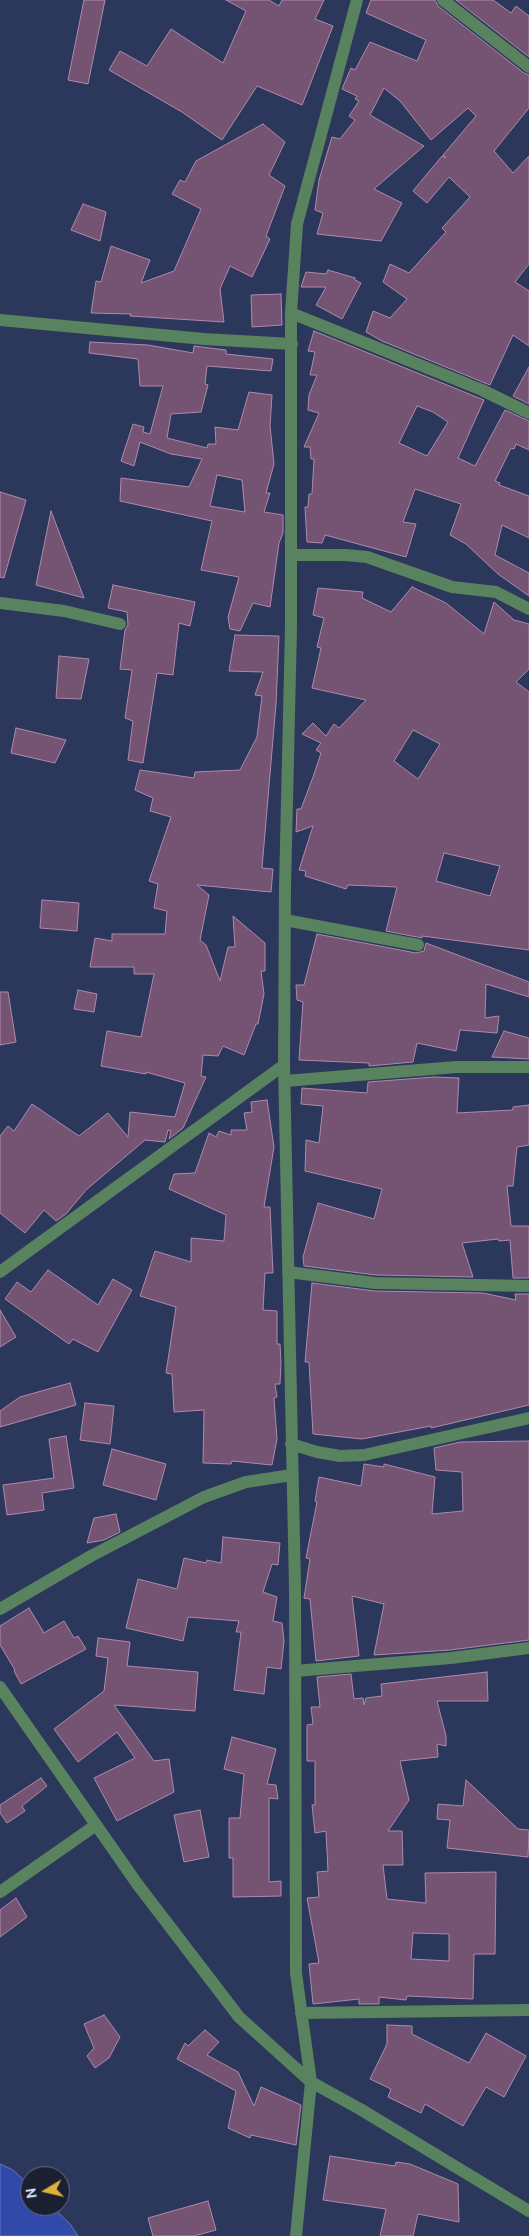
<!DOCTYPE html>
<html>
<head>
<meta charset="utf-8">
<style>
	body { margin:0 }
	#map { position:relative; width:529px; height:2236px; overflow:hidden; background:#2b385c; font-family:Ubuntu,sans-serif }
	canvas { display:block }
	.north { position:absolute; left:20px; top:2166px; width:50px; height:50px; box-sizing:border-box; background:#1a2031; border:1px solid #676e82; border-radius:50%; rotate:261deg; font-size:14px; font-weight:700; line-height:20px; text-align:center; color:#dbe4fb }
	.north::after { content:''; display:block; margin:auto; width:18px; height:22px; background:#ddb133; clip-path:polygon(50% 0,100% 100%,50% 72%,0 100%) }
</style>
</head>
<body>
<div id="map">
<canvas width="529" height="2236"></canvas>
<div class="north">N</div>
</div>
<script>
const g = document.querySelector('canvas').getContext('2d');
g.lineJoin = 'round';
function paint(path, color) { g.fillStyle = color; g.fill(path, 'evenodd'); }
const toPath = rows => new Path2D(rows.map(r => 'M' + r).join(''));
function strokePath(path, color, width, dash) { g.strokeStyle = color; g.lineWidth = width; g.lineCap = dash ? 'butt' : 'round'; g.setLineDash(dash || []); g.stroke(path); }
const water = toPath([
	[0,2164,13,2170,30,2186,30,2206,51,2206,70,2224,78,2236,0,2236,0,2164]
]);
paint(water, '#3149a8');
strokePath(water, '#6478c1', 1);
const building = toPath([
	[84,0,105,0,88,84,68,80,84,0],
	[226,0,269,0,279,6,282,0,324,0,315,19,333,26,302,105,257,86,222,140,182,112,109,70,120,51,147,66,171,29,223,63,246,11,226,0],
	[371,0,435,0,438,6,524,73,529,75,529,108,494,151,513,173,529,156,529,264,515,282,529,291,529,346,513,335,490,385,382,341,366,332,373,311,390,318,407,299,383,282,390,264,409,273,446,232,442,228,470,197,449,177,427,203,413,191,442,156,446,158,443,155,476,116,468,108,431,140,400,101,384,88,370,115,424,146,374,189,402,203,381,241,317,234,323,213,315,210,319,180,332,137,340,139,355,120,349,116,359,101,355,99,357,96,342,89,351,68,355,70,370,42,417,61,426,40,366,13,371,0],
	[456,0,493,0,511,13,516,6,529,16,529,57,456,0],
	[263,124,285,142,269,175,285,186,266,236,270,239,252,277,230,266,220,289,224,322,130,316,131,314,91,313,96,281,101,282,111,246,150,260,141,283,174,271,201,209,172,194,180,180,185,182,196,161,263,124],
	[83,204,106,212,100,241,71,230,83,204],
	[328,270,355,278,355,280,361,283,342,319,316,305,326,287,301,287,306,272,326,274,328,270],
	[281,294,282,325,252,327,251,295,281,294],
	[314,331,484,400,458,458,475,466,505,410,529,421,529,450,516,444,514,449,511,448,495,481,500,483,499,485,529,496,529,538,502,525,495,555,529,573,529,596,498,574,466,544,450,535,461,504,415,489,403,522,416,524,406,557,325,535,322,543,307,542,305,507,308,507,309,494,312,494,314,459,311,459,310,447,304,447,319,413,308,410,309,395,317,375,310,375,315,352,308,351,314,331],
	[417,406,433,412,448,422,427,456,399,443,417,406],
	[90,342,148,345,193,353,194,346,226,350,226,354,273,359,271,371,207,366,205,384,208,385,201,412,171,414,167,438,207,448,208,444,216,444,215,427,238,430,249,392,272,395,270,426,274,464,266,493,270,493,264,512,283,515,283,533,279,543,270,607,253,603,240,631,230,629,228,617,239,577,201,570,212,521,120,501,121,478,189,487,202,459,171,454,140,442,134,466,121,461,133,424,144,427,143,432,150,434,163,386,140,386,138,359,89,353,90,342],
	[217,475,242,480,245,512,210,506,217,475],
	[529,367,529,404,513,396,529,367],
	[0,492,26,500,4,578,0,577,0,492],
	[51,511,84,598,36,585,51,511],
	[113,585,195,602,190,626,179,623,173,675,157,673,143,763,128,760,133,721,125,718,132,670,120,669,125,630,128,625,127,612,108,608,113,585],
	[412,587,446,603,484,634,494,602,514,620,529,624,529,669,516,682,529,692,529,950,422,936,422,938,386,931,397,887,348,885,346,889,305,876,306,871,299,870,313,826,296,832,297,809,301,809,313,777,321,753,316,750,321,743,302,734,313,723,326,736,334,724,339,728,366,700,312,688,321,648,317,647,324,618,313,615,318,588,363,592,362,598,391,612,412,587],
	[413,730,440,744,418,779,394,761,413,730],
	[444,853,500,866,490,896,436,881,444,853],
	[235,635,279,636,276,704,262,868,273,869,271,892,197,885,209,895,200,940,206,945,220,981,228,947,235,947,233,916,265,943,265,971,261,971,264,994,258,1024,256,1024,244,1055,223,1046,218,1056,203,1055,201,1076,206,1077,183,1128,169,1139,171,1131,168,1130,165,1142,145,1140,86,1190,66,1214,56,1221,44,1210,25,1233,0,1213,0,1136,8,1126,14,1131,32,1104,79,1136,108,1113,128,1137,130,1112,175,1117,185,1083,146,1072,146,1074,101,1066,107,1031,141,1037,154,974,134,974,134,967,90,967,95,938,112,941,112,934,165,934,167,911,154,908,158,884,149,881,171,817,150,811,153,798,135,790,140,770,194,778,195,772,240,770,257,737,262,696,255,695,263,672,229,671,235,635],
	[59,656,89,659,81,699,56,698,59,656],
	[16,728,66,740,55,763,11,753,16,728],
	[42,900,79,903,77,931,40,928,42,900],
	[317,934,416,953,424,951,426,943,529,982,529,997,486,984,485,1018,499,1016,497,1033,460,1030,456,1051,417,1043,413,1062,369,1066,369,1063,299,1060,303,1002,297,1000,296,985,304,985,317,934],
	[78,990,97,994,94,1012,74,1009,78,990],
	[0,992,8,992,16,1042,0,1045,0,992],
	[504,1031,529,1038,529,1059,492,1057,504,1031],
	[434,1077,459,1078,457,1113,513,1110,513,1107,529,1105,529,1145,517,1147,513,1186,507,1186,511,1226,529,1226,529,1278,513,1278,510,1240,499,1241,498,1239,462,1243,473,1277,376,1275,304,1266,303,1257,318,1203,374,1219,382,1189,305,1171,306,1140,319,1143,323,1106,301,1104,302,1088,367,1093,368,1082,434,1077],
	[267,1100,274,1147,264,1207,270,1207,273,1273,265,1273,263,1310,277,1311,277,1344,280,1344,281,1362,280,1384,275,1384,277,1397,274,1398,277,1439,272,1465,232,1461,231,1464,203,1463,204,1410,174,1412,172,1374,166,1373,176,1307,140,1296,155,1251,191,1262,191,1238,224,1241,226,1215,169,1189,174,1174,195,1173,209,1133,216,1137,219,1131,231,1135,231,1130,247,1130,244,1113,252,1112,251,1102,267,1100],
	[48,1270,98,1305,113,1279,132,1290,98,1352,73,1339,69,1344,5,1299,17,1282,31,1292,48,1270],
	[312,1283,375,1291,483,1293,516,1300,515,1294,529,1294,529,1405,431,1428,431,1426,362,1439,313,1434,309,1362,305,1362,312,1283],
	[0,1310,16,1337,0,1347,0,1310],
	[70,1383,76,1405,0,1427,0,1411,20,1397,70,1383],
	[85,1403,114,1406,110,1444,80,1440,85,1403],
	[66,1436,74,1488,42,1493,44,1510,7,1515,3,1485,54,1478,49,1439,66,1436],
	[529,1441,529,1640,450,1650,374,1655,384,1604,352,1596,359,1656,316,1661,310,1599,304,1598,310,1559,306,1558,317,1502,315,1501,319,1477,361,1486,364,1464,384,1467,384,1464,435,1477,432,1514,463,1511,462,1472,436,1470,434,1448,460,1442,529,1441],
	[112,1449,166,1464,156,1500,103,1485,112,1449],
	[116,1514,120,1532,104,1540,87,1543,94,1518,116,1514],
	[223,1537,280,1543,278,1565,272,1564,263,1592,277,1597,273,1621,282,1623,284,1641,281,1669,267,1667,264,1694,234,1690,241,1632,236,1632,239,1621,188,1617,183,1641,126,1628,138,1579,177,1589,184,1558,206,1563,207,1560,221,1563,223,1537],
	[29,1608,44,1633,64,1621,74,1638,78,1636,86,1649,21,1684,14,1671,15,1670,0,1645,0,1626,29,1608],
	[98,1638,130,1642,127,1666,198,1672,195,1711,114,1705,154,1761,169,1759,174,1792,117,1821,94,1778,135,1758,117,1732,78,1762,54,1729,104,1691,108,1658,96,1656,98,1638],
	[487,1672,488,1701,437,1701,446,1736,446,1746,437,1744,438,1757,400,1761,409,1800,388,1831,402,1831,403,1865,383,1865,387,1899,426,1903,425,1873,496,1872,495,1954,474,1954,473,1999,407,1996,406,2000,379,1997,379,2004,359,2004,359,1999,313,2004,309,1964,319,1963,307,1898,319,1897,317,1872,328,1871,326,1831,315,1833,312,1805,315,1805,315,1761,307,1761,307,1725,313,1724,311,1707,320,1707,317,1677,351,1674,354,1699,363,1698,364,1705,366,1698,382,1696,381,1684,487,1672],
	[413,1933,449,1934,449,1961,411,1959,413,1933],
	[232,1737,276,1749,267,1784,276,1785,278,1799,269,1798,269,1882,281,1881,281,1896,233,1897,233,1858,229,1858,229,1818,240,1818,244,1774,224,1769,232,1737],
	[41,1778,47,1786,22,1806,25,1811,7,1823,0,1813,0,1805,41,1778],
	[466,1780,518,1829,529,1830,528,1857,447,1848,450,1820,437,1819,438,1804,463,1806,466,1780],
	[200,1810,209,1857,184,1862,174,1815,200,1810],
	[16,1898,27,1917,0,1937,0,1910,16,1898],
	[104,2015,120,2037,109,2058,95,2068,87,2056,94,2048,84,2024,104,2015],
	[387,2025,412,2026,412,2034,469,2063,486,2033,526,2056,504,2097,486,2087,463,2126,425,2104,421,2113,388,2097,391,2089,370,2079,387,2044,387,2025],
	[205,2030,219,2042,207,2055,238,2072,254,2106,261,2087,301,2105,296,2145,251,2135,250,2138,228,2128,236,2091,177,2059,185,2043,188,2046,205,2030],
	[330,2156,395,2166,396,2162,410,2164,458,2184,459,2222,418,2214,413,2236,380,2236,386,2209,323,2200,330,2156],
	[208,2201,216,2230,194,2236,153,2236,148,2218,208,2201]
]);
paint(building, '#755373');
strokePath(building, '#af8aad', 1);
strokePath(toPath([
	[443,0,529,67],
	[291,313,482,390,529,413],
	[0,320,204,339,292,344],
	[291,555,345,555,367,557,452,587,496,592,529,609],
	[0,603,64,611,120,624],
	[285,920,418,945],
	[285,1081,456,1067,529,1067],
	[0,1272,284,1065],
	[288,1272,375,1283,529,1286],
	[291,1444,317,1452,340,1456,364,1455,529,1418],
	[0,1609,91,1556,204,1497,246,1482,292,1475],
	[295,1671,451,1658,529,1648],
	[0,1687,138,1885,239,2017,311,2082,360,2109,529,2211],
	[0,1892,96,1825],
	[301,2013,529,2010],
	[296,2236,311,2082,296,1973,295,1588,284,1065,285,887,291,628,291,313,297,224,357,0]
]), '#59825f', 12);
</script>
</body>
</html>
